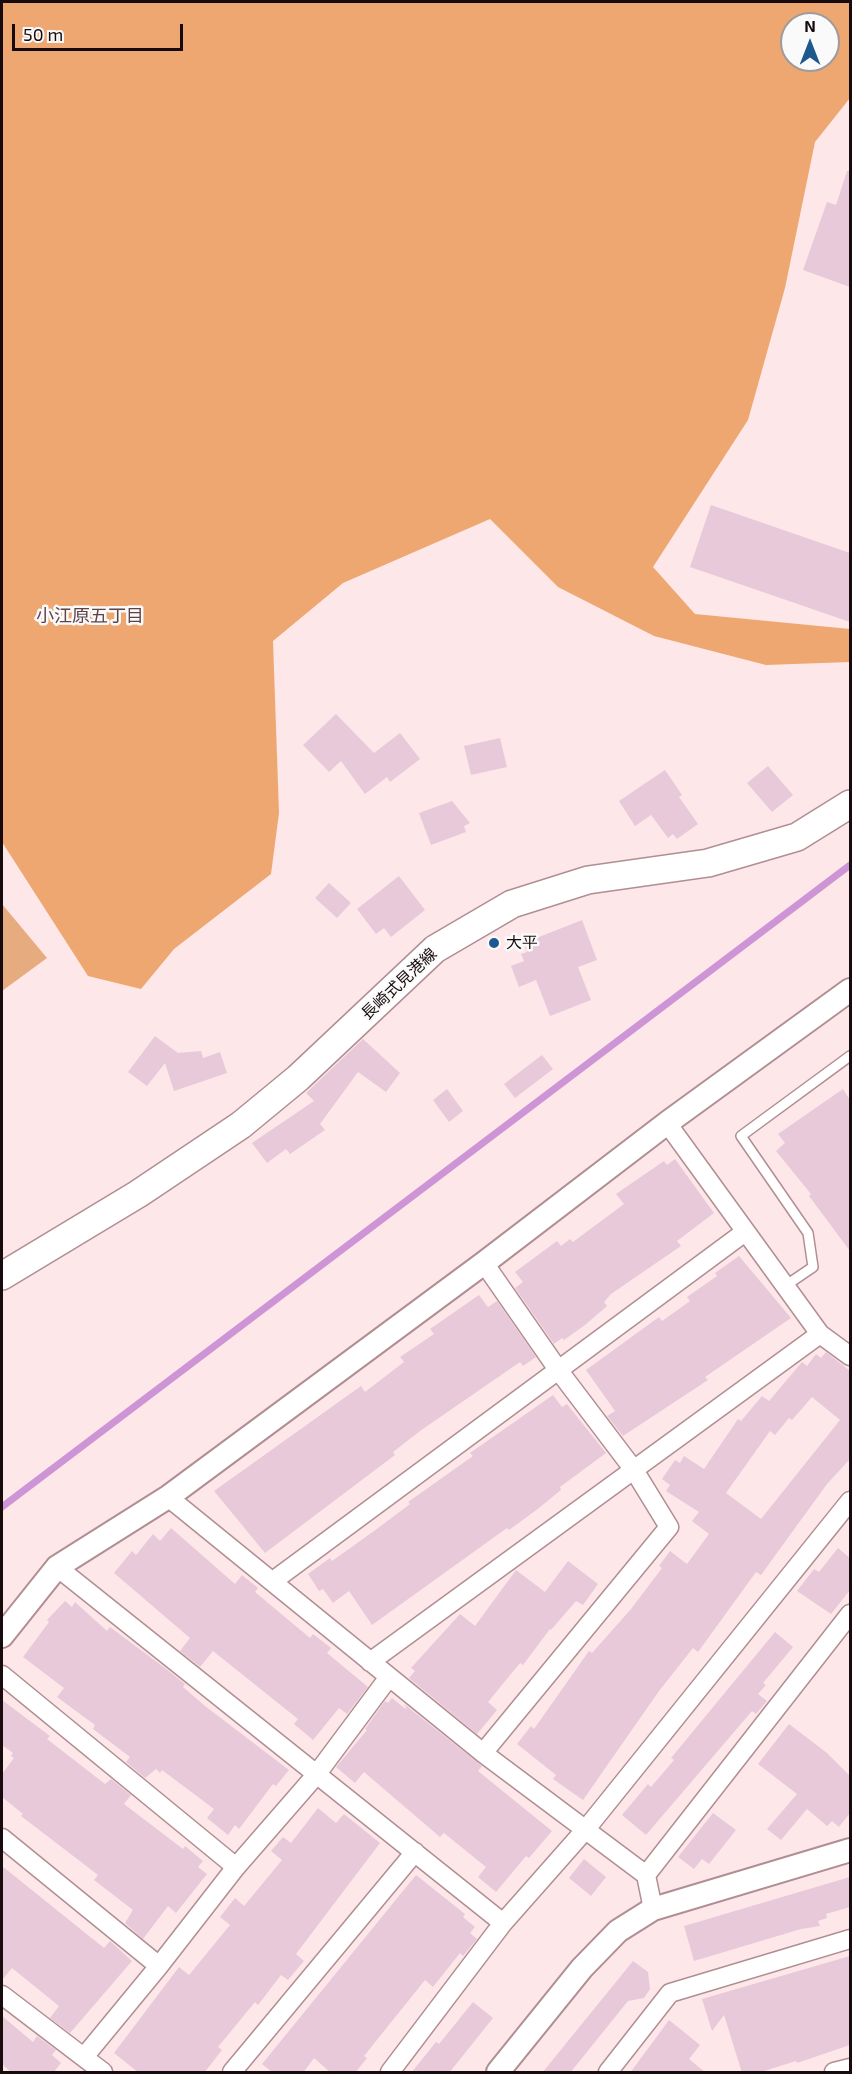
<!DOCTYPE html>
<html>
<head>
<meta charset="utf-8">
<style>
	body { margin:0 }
	#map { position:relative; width:852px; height:2074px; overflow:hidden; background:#fde7e9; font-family:"Exo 2",sans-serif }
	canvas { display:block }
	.frame { position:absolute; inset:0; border:3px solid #170b0d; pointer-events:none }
	.north { position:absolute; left:780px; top:12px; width:60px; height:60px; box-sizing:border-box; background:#fafafa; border:2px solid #9f9a9b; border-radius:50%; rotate:0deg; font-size:16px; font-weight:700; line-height:24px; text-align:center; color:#170b0d }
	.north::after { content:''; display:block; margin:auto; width:21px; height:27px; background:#1f588f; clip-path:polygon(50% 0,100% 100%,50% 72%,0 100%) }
	.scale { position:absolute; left:12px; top:24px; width:171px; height:27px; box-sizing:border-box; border:3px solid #170b0d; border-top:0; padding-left:8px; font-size:18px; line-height:21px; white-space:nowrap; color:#170b0d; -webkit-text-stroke:4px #fafafa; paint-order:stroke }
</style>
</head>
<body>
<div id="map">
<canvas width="852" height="2074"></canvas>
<div class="frame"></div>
<div class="north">N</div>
<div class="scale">50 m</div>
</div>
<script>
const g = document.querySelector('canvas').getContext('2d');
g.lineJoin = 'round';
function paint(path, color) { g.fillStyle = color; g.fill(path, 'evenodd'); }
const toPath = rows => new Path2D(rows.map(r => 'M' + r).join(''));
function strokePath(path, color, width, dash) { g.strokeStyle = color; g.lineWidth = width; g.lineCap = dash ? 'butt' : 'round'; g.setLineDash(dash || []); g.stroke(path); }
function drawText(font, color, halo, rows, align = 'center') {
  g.font = font + ' "Exo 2","Noto Sans JP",sans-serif'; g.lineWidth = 5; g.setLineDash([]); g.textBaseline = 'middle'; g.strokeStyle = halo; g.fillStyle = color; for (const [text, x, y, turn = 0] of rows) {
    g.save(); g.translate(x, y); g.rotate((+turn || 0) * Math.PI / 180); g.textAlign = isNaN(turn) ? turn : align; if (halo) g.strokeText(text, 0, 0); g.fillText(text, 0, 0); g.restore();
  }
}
paint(toPath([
	[2,904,47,958,2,991]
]), '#e7ab80');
paint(toPath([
	[2,2,850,2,850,98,815,142,785,288,748,420,653,567,695,614,850,629,850,662,766,665,654,636,558,587,490,519,343,583,273,641,279,813,271,874,174,949,141,989,88,976,2,842],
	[792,24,828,24,828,60,792,60]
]), '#eea771');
strokePath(toPath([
	[2,1507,850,865]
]), '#cd95d5', 7);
paint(toPath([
	[847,171,850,171,850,287,803,270,827,202,836,205],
	[711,505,850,553,850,622,690,567],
	[336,714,374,753,400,733,420,759,390,782,387,777,365,794,341,761,329,772,303,745],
	[500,738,507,767,471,775,464,746],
	[768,766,793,795,772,812,747,783],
	[665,770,682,795,679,797,698,824,677,839,673,834,668,838,651,815,635,826,619,801],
	[452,801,470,823,464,826,466,832,431,845,419,813],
	[399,876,425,910,391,937,384,928,376,934,357,909],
	[329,883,351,903,337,918,315,898],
	[582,920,597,960,578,967,591,1000,550,1016,536,980,519,987,511,966,524,961,521,954,527,952,524,943],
	[155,1036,178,1053,201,1051,203,1058,220,1052,227,1073,174,1091,165,1063,147,1086,128,1072],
	[363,1039,400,1073,386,1092,358,1072,320,1124,325,1130,290,1154,286,1149,267,1163,252,1143,314,1101,306,1093],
	[542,1055,553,1069,515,1098,504,1084],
	[447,1089,463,1111,449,1122,433,1100],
	[843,1089,850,1100,850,1251,809,1196,811,1194,776,1151,785,1143,778,1134],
	[675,1159,714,1213,677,1241,681,1246,611,1294,604,1302,607,1306,585,1325,564,1340,562,1338,554,1344,515,1288,523,1282,515,1272,557,1241,561,1246,570,1239,573,1242,624,1204,616,1194,664,1161,667,1165],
	[739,1256,791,1318,705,1377,708,1380,623,1436,607,1416,615,1411,586,1370,659,1317,662,1321,690,1301,687,1297,717,1276,715,1273],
	[479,1295,488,1307,497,1301,536,1357,523,1366,520,1362,420,1431,393,1452,395,1455,265,1553,214,1491,361,1386,365,1392,404,1362,400,1357,434,1334,430,1329],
	[826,1352,850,1371,850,1459,827,1484,761,1575,756,1572,698,1652,693,1648,659,1691,583,1800,553,1779,556,1775,517,1744,531,1726,534,1729,589,1651,592,1653,631,1609,662,1568,659,1566,670,1551,687,1564,709,1534,692,1521,699,1512,666,1491,670,1485,662,1479,675,1460,680,1463,684,1456,704,1469,738,1419,741,1421,762,1396,769,1401,802,1362,807,1366,816,1354,821,1358],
	[812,1397,840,1420,761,1519,726,1493,770,1431,775,1435,789,1418,792,1420],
	[553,1395,562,1407,567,1404,606,1453,560,1487,561,1490,539,1508,509,1530,507,1528,372,1625,349,1591,333,1603,323,1589,319,1591,308,1574,330,1558,332,1561,374,1531,410,1504,408,1502,473,1456,470,1453],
	[171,1528,235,1584,242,1575,258,1588,255,1592,310,1638,313,1634,331,1648,327,1653,368,1687,347,1714,339,1708,313,1740,294,1724,298,1719,213,1651,200,1667,180,1651,190,1638,114,1573,132,1551,136,1555,153,1534,160,1541],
	[838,1548,850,1558,850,1590,831,1614,797,1591,814,1569,819,1572],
	[568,1561,598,1584,583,1605,576,1601,551,1630,550,1629,523,1665,520,1663,488,1702,497,1710,477,1734,409,1678,415,1671,411,1668,460,1614,475,1626,516,1570,545,1592],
	[65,1601,72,1607,75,1602,107,1631,110,1627,165,1668,185,1684,183,1687,205,1706,289,1770,276,1786,273,1784,239,1829,235,1825,228,1835,207,1818,214,1809,162,1770,160,1773,156,1769,145,1778,126,1762,130,1757,93,1729,95,1725,57,1697,64,1688,23,1657,49,1622,47,1620],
	[775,1632,793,1647,763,1683,766,1685,758,1694,767,1701,756,1714,752,1711,646,1835,622,1815,648,1784,651,1787,674,1760,671,1758],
	[392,1698,407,1710,404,1704,482,1766,478,1771,552,1831,529,1858,526,1856,496,1892,478,1877,486,1867,444,1833,440,1837,364,1772,355,1783,336,1767,367,1730,365,1729,385,1701,388,1703],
	[2,1700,50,1736,47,1739,105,1784,111,1779,131,1795,124,1804,183,1849,185,1846,203,1861,198,1867,207,1874,176,1913,168,1906,143,1939,125,1923,133,1910,94,1880,98,1875,21,1816,23,1814,2,1797,2,1774,14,1758,11,1756,13,1753,2,1745],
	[789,1724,827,1753,850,1776,850,1813,839,1827,832,1821,827,1826,807,1809,781,1840,767,1829,797,1794,758,1764],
	[318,1808,336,1823,344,1814,380,1843,296,1954,304,1961,288,1980,281,1975,258,2005,255,2002,218,2047,222,2050,204,2073,139,2073,114,2053,179,1967,189,1975,230,1925,220,1917,235,1898,244,1906,282,1860,271,1851,283,1837,291,1843],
	[713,1813,736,1830,709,1864,702,1859,694,1869,678,1857],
	[584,1859,606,1877,591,1896,569,1878],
	[2,1866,104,1948,110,1941,132,1961,70,2033,50,2018,59,2006,12,1968,2,1980],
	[416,1875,465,1914,463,1917,475,1927,470,1933,477,1939,463,1956,460,1953,433,1987,425,1980,364,2056,367,2058,355,2073,331,2073,314,2058,303,2073,273,2073,262,2064],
	[850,1877,850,1907,826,1914,827,1918,818,1921,820,1926,801,1929,694,1961,684,1926],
	[850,1956,850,2045,797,2063,796,2061,758,2073,742,2073,724,2015,712,2031,702,1999],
	[633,1961,648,1972,650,1989,644,1998,628,2001,570,2073,542,2073],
	[473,2002,493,2018,449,2073,411,2073,436,2042,439,2044],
	[2,2016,33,2042,37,2036,56,2050,52,2055,61,2063,53,2073,12,2073,2,2064],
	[669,2020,700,2045,689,2059,706,2073,630,2073]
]), '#e8c9d9');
const service = toPath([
	[785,1286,813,1267,808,1233,741,1136,850,1056]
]);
const minor = toPath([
	[667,1123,820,1334,850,1356],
	[168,1497,483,1753,646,1875,653,1909],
	[57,1567,503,1923],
	[273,1581,745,1232],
	[370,1662,820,1334],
	[2,1675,236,1867],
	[483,1753,669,1527,634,1470,559,1371,484,1263],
	[2,1838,159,1966],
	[646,1875,850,1614],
	[2,1995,103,2072],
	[84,2057,159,1966,236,1867,316,1775,389,1677],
	[232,2072,415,1852],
	[390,2072,503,1923,586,1829,850,1501],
	[608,2072,670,1993,850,1939],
	[834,2072,850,2068]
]);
const tertiary = toPath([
	[2,1636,57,1567,168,1497,484,1263,667,1123,850,990],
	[498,2072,582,1968,618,1931,653,1909,850,1850]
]);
const secondary = toPath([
	[2,1276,138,1194,241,1125,298,1078,435,949,512,904,588,880,708,863,797,837,850,804]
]);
strokePath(service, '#b08e93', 12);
strokePath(minor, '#b08e93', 21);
strokePath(tertiary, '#b08e93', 26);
strokePath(secondary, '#b08e93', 30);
strokePath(service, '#fff', 9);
strokePath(minor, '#fff', 18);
strokePath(tertiary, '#fff', 22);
strokePath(secondary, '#fff', 27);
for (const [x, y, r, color] of [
	[494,943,6,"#1f588f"]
]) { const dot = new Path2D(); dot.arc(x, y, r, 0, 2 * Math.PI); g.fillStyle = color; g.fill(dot); strokePath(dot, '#fafafa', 2); }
drawText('16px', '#170b0d', '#fafafa', [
	["大平",506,943]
], 'left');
drawText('16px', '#170b0d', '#fafafa', [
	["長崎式見港線",399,984,-43]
]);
drawText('18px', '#5f4347', '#fafafa', [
	["小江原五丁目",90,616]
]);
</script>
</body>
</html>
